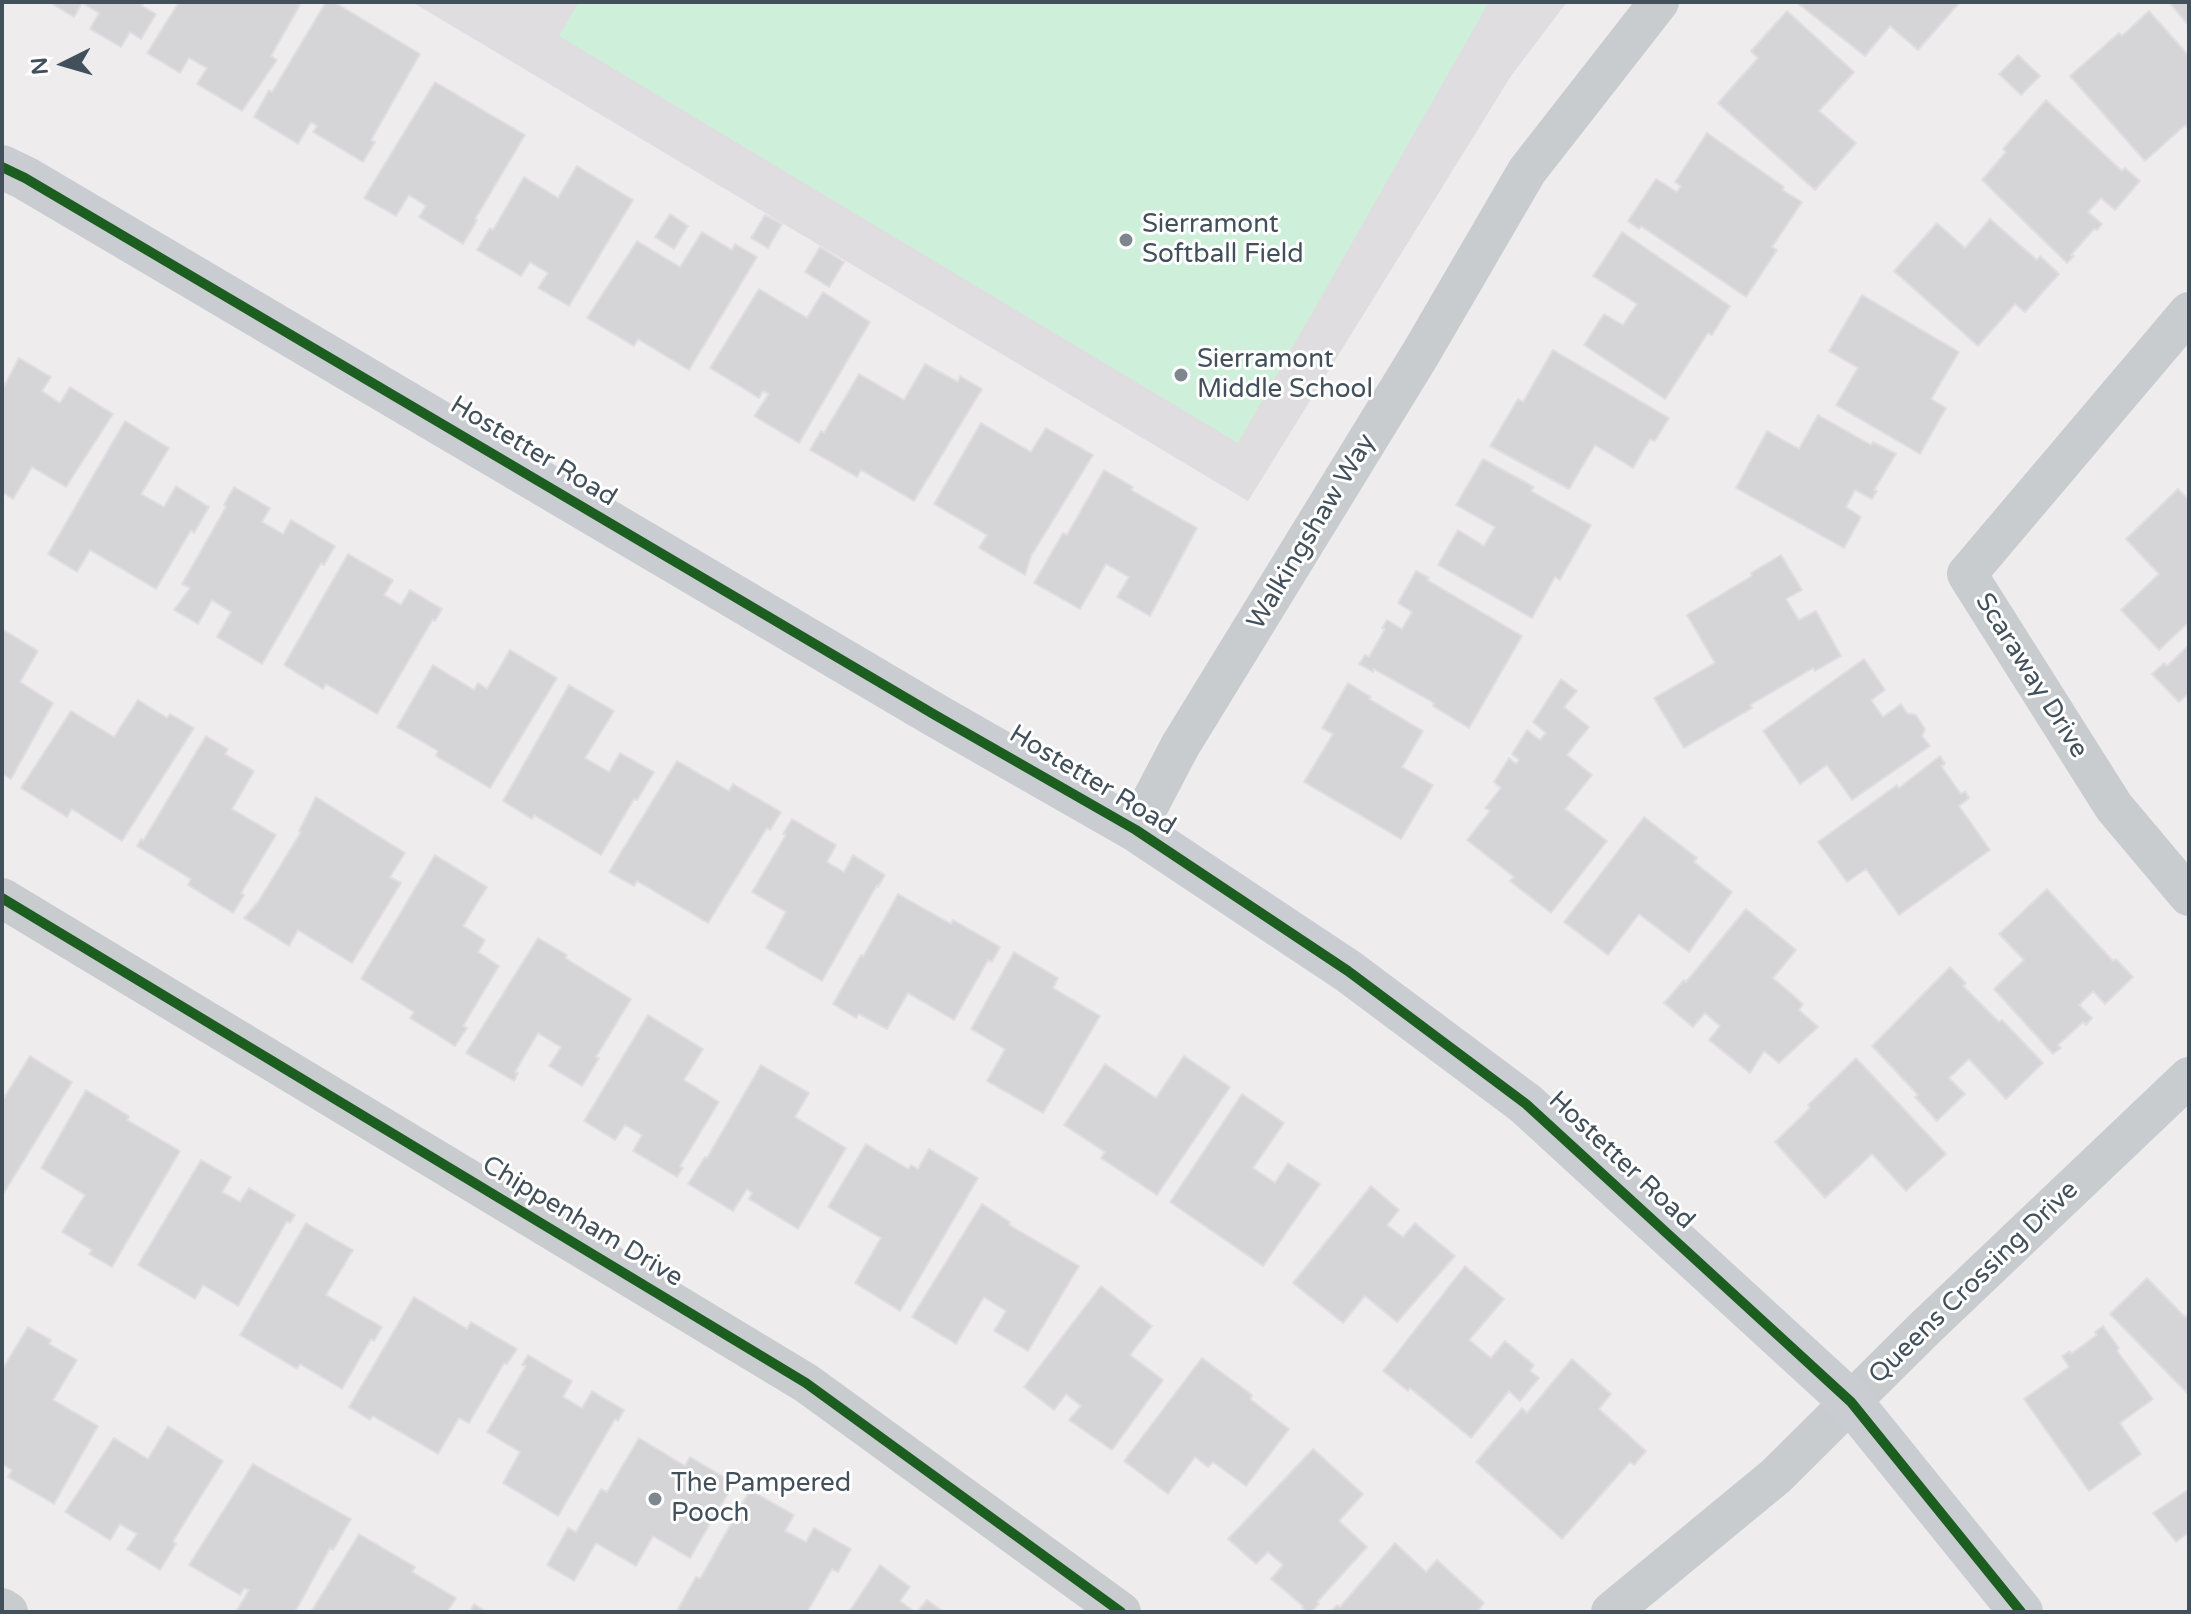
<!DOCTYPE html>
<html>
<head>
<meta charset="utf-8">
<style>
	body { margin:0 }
	#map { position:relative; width:2191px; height:1614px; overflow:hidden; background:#eeecec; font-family:"Varela Round",sans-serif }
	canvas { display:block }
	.frame { position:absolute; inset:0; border:4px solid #42505b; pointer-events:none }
	.north { position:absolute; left:24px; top:24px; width:80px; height:80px; -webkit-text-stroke:6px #fff; paint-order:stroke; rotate:265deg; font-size:22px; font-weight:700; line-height:32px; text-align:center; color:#42505b }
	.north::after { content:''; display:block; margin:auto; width:28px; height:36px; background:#42505b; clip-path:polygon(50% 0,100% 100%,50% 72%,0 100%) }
</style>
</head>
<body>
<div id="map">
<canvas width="2191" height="1614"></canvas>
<div class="frame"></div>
<div class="north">N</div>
</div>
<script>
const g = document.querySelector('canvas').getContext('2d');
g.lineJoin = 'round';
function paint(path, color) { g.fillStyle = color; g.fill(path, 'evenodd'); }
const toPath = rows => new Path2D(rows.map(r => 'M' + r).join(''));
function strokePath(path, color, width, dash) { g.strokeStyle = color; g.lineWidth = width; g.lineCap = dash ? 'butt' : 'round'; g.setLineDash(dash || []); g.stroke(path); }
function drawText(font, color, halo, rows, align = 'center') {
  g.font = font + ' "Varela Round",sans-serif'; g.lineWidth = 6; g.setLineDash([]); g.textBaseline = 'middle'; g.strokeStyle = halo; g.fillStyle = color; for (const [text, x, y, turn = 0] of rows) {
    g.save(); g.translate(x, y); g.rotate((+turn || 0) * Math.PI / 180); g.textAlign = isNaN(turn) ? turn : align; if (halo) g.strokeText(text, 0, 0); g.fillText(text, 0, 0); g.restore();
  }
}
paint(toPath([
	[412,2,1567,2,1511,76,1248,501]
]), '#dfdddf');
paint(toPath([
	[579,2,1489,2,1238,443,559,36]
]), '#cef0da');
const building = toPath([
	[49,2,144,2,142,6,156,14,141,39,130,32,121,47,90,29,99,13,82,3,74,17,49,2],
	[179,2,295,2,300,5,271,56,277,60,242,111,197,84,207,68,189,58,180,73,147,53,179,2],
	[326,2,334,2,420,54,371,140,375,142,363,162,313,132,317,126,311,122,298,144,254,117,269,90,272,92,326,2],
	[1796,2,1960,2,1918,50,1890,26,1865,56,1796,2],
	[2169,2,2189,2,2189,26,2169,2],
	[1787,11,1854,72,1819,111,1856,143,1815,190,1718,103,1758,58,1751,51,1787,11],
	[2149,11,2189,56,2189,130,2185,125,2145,161,2070,76,2119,33,2122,36,2149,11],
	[2018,55,2040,76,2021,95,1999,74,2018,55],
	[435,82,525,135,475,219,477,220,463,244,419,217,426,206,409,195,396,216,364,198,435,82],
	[2046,100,2122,171,2125,168,2140,181,2115,210,2101,198,2088,212,2102,224,2097,230,2094,229,2071,255,2074,256,2067,263,1982,180,2006,152,2003,149,2046,100],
	[1707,133,1784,187,1782,190,1802,202,1772,247,1777,250,1746,297,1641,226,1639,229,1628,221,1656,179,1677,192,1681,186,1675,182,1707,133],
	[577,166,633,200,569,306,538,288,548,273,530,262,521,276,477,250,490,228,493,230,524,177,558,198,577,166],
	[670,214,688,226,674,249,655,237,670,214],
	[765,215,782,224,768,248,751,238,765,215],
	[1990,219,2037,260,2040,256,2059,274,2025,312,2015,304,1978,346,1894,271,1937,223,1965,248,1990,219],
	[702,232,732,250,735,244,757,257,689,370,638,339,634,346,587,318,637,241,680,267,702,232],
	[1622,232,1730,306,1712,335,1708,333,1665,399,1584,345,1604,314,1623,325,1637,304,1593,276,1622,232],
	[820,247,844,262,829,287,805,272,820,247],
	[759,289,807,318,823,292,870,322,799,443,754,416,769,394,763,391,759,398,710,368,759,289],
	[1862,295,1959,352,1931,399,1946,408,1920,454,1836,405,1858,368,1829,351,1862,295],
	[1553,350,1669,418,1655,441,1650,439,1633,468,1595,445,1569,489,1490,446,1518,399,1523,402,1553,350],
	[19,358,51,377,42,391,60,403,70,387,113,414,66,487,32,467,13,499,2,492,2,390,19,358],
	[925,364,958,382,960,376,982,389,914,501,861,470,857,477,810,450,821,431,824,433,859,374,904,400,925,364],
	[1818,415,1871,445,1873,442,1896,454,1874,490,1877,491,1872,499,1855,490,1846,507,1861,517,1844,548,1736,488,1767,431,1799,449,1818,415],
	[125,421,169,448,141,494,164,507,176,486,209,507,194,533,191,530,156,589,90,550,77,572,48,554,125,421],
	[981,423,1031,452,1046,428,1093,455,1031,556,1025,575,979,548,987,535,934,504,981,423],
	[1483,459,1534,487,1531,491,1591,525,1560,580,1555,577,1532,618,1438,565,1458,530,1484,546,1495,527,1456,505,1483,459],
	[1104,470,1133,487,1131,490,1197,528,1150,616,1117,597,1129,577,1106,564,1080,609,1034,583,1063,533,1067,535,1104,470],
	[234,487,270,508,262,522,283,534,291,520,335,546,324,565,321,563,262,664,217,637,231,612,212,600,198,624,174,610,190,588,182,584,226,507,224,505,234,487],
	[2178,489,2189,500,2189,622,2159,650,2121,610,2159,574,2126,539,2178,489],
	[348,554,393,580,384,595,401,605,410,590,442,609,435,621,433,619,377,714,326,684,323,689,284,665,348,554],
	[1781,555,1802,590,1786,599,1799,620,1816,611,1841,656,1815,671,1813,668,1750,705,1752,708,1684,748,1654,698,1715,663,1687,615,1752,576,1751,573,1781,555],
	[1416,571,1429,578,1427,580,1522,636,1469,728,1433,706,1434,703,1374,669,1373,672,1359,664,1365,655,1369,657,1385,629,1382,628,1387,620,1402,629,1412,612,1398,603,1416,571],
	[2,629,38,651,20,682,53,703,11,779,2,774,2,629],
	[2189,645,2189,693,2179,702,2152,674,2164,663,2167,666,2189,645],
	[510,650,557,678,490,788,436,756,438,751,397,727,433,665,474,690,478,683,487,689,510,650],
	[1864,659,1885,690,1871,700,1883,717,1901,704,1907,713,1916,715,1925,729,1922,736,1930,746,1852,800,1827,765,1800,784,1763,731,1864,659],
	[1561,679,1577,691,1564,707,1589,727,1567,755,1592,775,1565,809,1607,841,1551,913,1510,881,1514,877,1467,840,1490,811,1485,808,1501,788,1494,782,1509,758,1516,764,1519,760,1512,754,1527,730,1540,740,1546,733,1533,722,1561,679],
	[1348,683,1371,697,1369,699,1423,731,1402,767,1433,785,1401,839,1304,782,1333,734,1322,728,1348,683],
	[569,685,614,711,585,758,609,772,620,753,654,772,637,800,634,799,601,855,534,815,532,819,503,801,569,685],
	[138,700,167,718,170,714,194,728,122,841,72,809,67,817,21,788,71,711,114,737,138,700],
	[206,736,228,749,225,754,254,771,232,809,276,835,241,893,244,895,233,913,188,885,191,879,137,846,141,839,143,841,206,736],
	[1940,756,1945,764,1941,766,1961,794,1965,791,1969,798,1959,806,1990,850,1899,915,1866,869,1847,882,1818,842,1897,785,1899,788,1940,756],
	[677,761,729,791,733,784,781,812,770,830,767,828,708,923,637,881,634,886,609,872,677,761],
	[316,797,405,853,390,877,401,883,352,963,298,930,289,946,244,918,258,902,301,832,299,831,316,797],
	[1644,817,1697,858,1694,862,1732,892,1689,952,1639,914,1608,955,1564,922,1644,817],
	[792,819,836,845,827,862,844,872,853,855,885,875,878,887,877,885,822,981,766,948,786,912,752,892,786,835,783,834,792,819],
	[435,855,487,887,463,926,485,940,478,952,499,966,463,1026,467,1028,455,1046,410,1018,414,1012,361,979,435,855],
	[2047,889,2113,961,2116,959,2133,977,2105,1004,2093,991,2079,1005,2092,1018,2086,1025,2083,1022,2058,1045,2061,1048,2053,1054,1994,989,2024,960,1999,934,2047,889],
	[898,894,951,924,953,920,1000,947,992,962,988,960,954,1020,908,993,887,1029,859,1014,856,1018,833,1004,861,955,863,957,898,894],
	[1746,909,1796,950,1773,978,1803,1004,1799,1010,1818,1027,1779,1063,1764,1051,1750,1073,1709,1040,1720,1026,1705,1013,1693,1027,1664,1003,1684,980,1686,982,1746,909],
	[538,938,567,955,565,958,631,999,596,1057,599,1058,582,1086,549,1066,561,1047,538,1033,515,1072,518,1073,514,1081,466,1053,538,938],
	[1014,952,1058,978,1053,988,1100,1016,1043,1113,987,1081,1005,1049,971,1029,1014,952],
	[1950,967,1966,983,1963,986,1999,1022,2002,1020,2043,1063,2006,1099,1969,1059,1949,1078,1965,1094,1937,1121,1915,1097,1918,1095,1872,1046,1950,967],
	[648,1015,703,1049,684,1080,719,1102,680,1166,683,1168,677,1177,633,1151,642,1135,625,1125,615,1140,584,1121,648,1015],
	[30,1056,72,1082,2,1196,2,1101,30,1056],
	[1184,1056,1230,1087,1157,1195,1101,1158,1105,1152,1064,1125,1105,1064,1156,1098,1184,1056],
	[1856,1058,1946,1154,1906,1191,1872,1154,1825,1198,1775,1142,1810,1108,1808,1105,1856,1058],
	[761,1065,809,1093,795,1117,846,1148,798,1229,749,1199,752,1193,747,1189,733,1211,688,1184,705,1157,707,1158,761,1065],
	[86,1090,129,1116,127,1120,180,1151,112,1267,89,1254,92,1250,62,1232,85,1195,41,1168,86,1090],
	[1242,1094,1284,1123,1253,1168,1275,1183,1288,1163,1320,1184,1263,1266,1170,1202,1242,1094],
	[866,1144,908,1169,911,1165,918,1169,929,1149,978,1178,900,1311,855,1283,881,1238,828,1207,866,1144],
	[201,1160,231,1177,222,1192,240,1202,249,1188,295,1215,290,1223,287,1221,238,1306,203,1285,195,1299,138,1265,201,1160],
	[1371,1186,1399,1210,1387,1225,1403,1237,1415,1223,1455,1256,1397,1322,1365,1296,1343,1323,1293,1283,1371,1186],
	[982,1204,1010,1222,1009,1225,1079,1266,1028,1351,994,1331,1006,1311,984,1297,956,1344,912,1317,982,1204],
	[306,1223,353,1250,326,1295,382,1327,374,1341,371,1339,342,1389,300,1364,297,1369,240,1335,306,1223],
	[1465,1266,1504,1299,1469,1340,1491,1358,1505,1341,1534,1365,1530,1371,1539,1378,1520,1401,1509,1391,1471,1438,1410,1388,1408,1391,1383,1371,1465,1266],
	[2147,1278,2185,1317,2189,1314,2189,1395,2110,1314,2147,1278],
	[1101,1286,1152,1326,1130,1355,1163,1380,1112,1450,1069,1420,1081,1406,1066,1394,1054,1410,1024,1387,1101,1286],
	[414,1297,467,1329,471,1322,517,1349,507,1364,504,1363,469,1423,459,1418,438,1454,373,1416,370,1420,349,1407,414,1297],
	[2103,1326,2119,1348,2117,1351,2153,1399,2120,1423,2141,1454,2089,1491,2024,1399,2069,1367,2062,1356,2070,1351,2071,1354,2097,1335,2095,1332,2103,1326],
	[28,1327,51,1340,49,1344,77,1360,53,1400,98,1426,54,1504,8,1477,12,1470,2,1464,2,1370,28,1327],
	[528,1355,572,1381,563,1397,582,1408,592,1391,624,1410,618,1421,615,1419,558,1516,503,1483,520,1452,487,1432,526,1366,522,1365,528,1355],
	[1202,1358,1252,1395,1250,1399,1289,1429,1246,1486,1213,1462,1208,1467,1195,1457,1168,1494,1124,1461,1202,1358],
	[1572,1359,1611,1394,1599,1409,1646,1451,1634,1465,1630,1462,1562,1539,1476,1462,1522,1408,1527,1413,1572,1359],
	[168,1426,223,1461,173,1541,176,1544,160,1570,127,1549,137,1534,120,1524,110,1540,65,1512,114,1438,148,1459,168,1426],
	[639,1438,685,1466,690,1457,734,1483,690,1558,653,1536,636,1566,596,1543,574,1581,547,1565,568,1528,576,1532,601,1489,607,1492,639,1438],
	[1313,1449,1363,1494,1339,1521,1367,1547,1317,1602,1319,1604,1311,1612,1307,1612,1302,1608,1303,1606,1271,1579,1283,1565,1268,1552,1256,1564,1228,1539,1313,1449],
	[253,1464,351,1519,333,1550,330,1548,295,1612,236,1612,249,1590,244,1588,240,1595,189,1565,253,1464],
	[2189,1489,2189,1532,2176,1542,2153,1513,2189,1489],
	[750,1490,794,1515,785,1531,806,1542,814,1528,851,1549,838,1572,832,1569,807,1612,682,1612,678,1609,696,1577,700,1579,750,1490],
	[359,1534,415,1567,412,1572,456,1598,447,1612,311,1612,359,1534],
	[1395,1543,1426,1572,1437,1560,1484,1603,1477,1612,1330,1612,1337,1605,1340,1607,1395,1543],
	[880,1565,910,1587,900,1601,915,1612,849,1612,880,1565],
	[927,1600,944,1612,917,1612,927,1600],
	[474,1604,487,1612,470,1612,474,1604]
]);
paint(building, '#d5d4d7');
strokePath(building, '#dfdee0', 2);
strokePath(toPath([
	[2189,312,1967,574,2114,807,2189,896],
	[1136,830,1180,746,1421,353,1527,171,1659,2],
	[2,898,806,1383,1121,1612],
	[2,1608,8,1612],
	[1611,1612,1776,1476,1925,1328,2189,1077]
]), '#c8cccf', 40);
strokePath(toPath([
	[2,167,25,178,935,715,1136,830,1348,971,1526,1104,1851,1402,2021,1612]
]), '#c9cdd1', 44);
strokePath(toPath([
	[2,167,25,178,935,715,1136,830,1348,971,1526,1104,1851,1402,2021,1612],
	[2,898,806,1383,1121,1612]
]), '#1b5e20', 10);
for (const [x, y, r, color] of [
	[1126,240,8,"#7e878e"],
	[1181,375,8,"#7e878e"],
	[655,1499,8,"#7e878e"]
]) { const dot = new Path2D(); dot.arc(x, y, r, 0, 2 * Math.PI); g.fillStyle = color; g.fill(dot); strokePath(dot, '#fff', 3); }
drawText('26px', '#42505b', '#fff', [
	["Sierramont",1142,225],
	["Softball Field",1142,255],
	["Sierramont",1197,360],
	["Middle School",1197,390],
	["The Pampered",671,1484],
	["Pooch",671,1514]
], 'left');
drawText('26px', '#42505b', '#fff', [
	["Hostetter Road",533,452,31],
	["Walkingshaw Way",1312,532,-59],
	["Scaraway Drive",2031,676,58],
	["Hostetter Road",1092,781,31],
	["Hostetter Road",1621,1161,43],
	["Chippenham Drive",582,1222,31],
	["Queens Crossing Drive",1974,1283,-44]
]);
</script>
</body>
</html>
